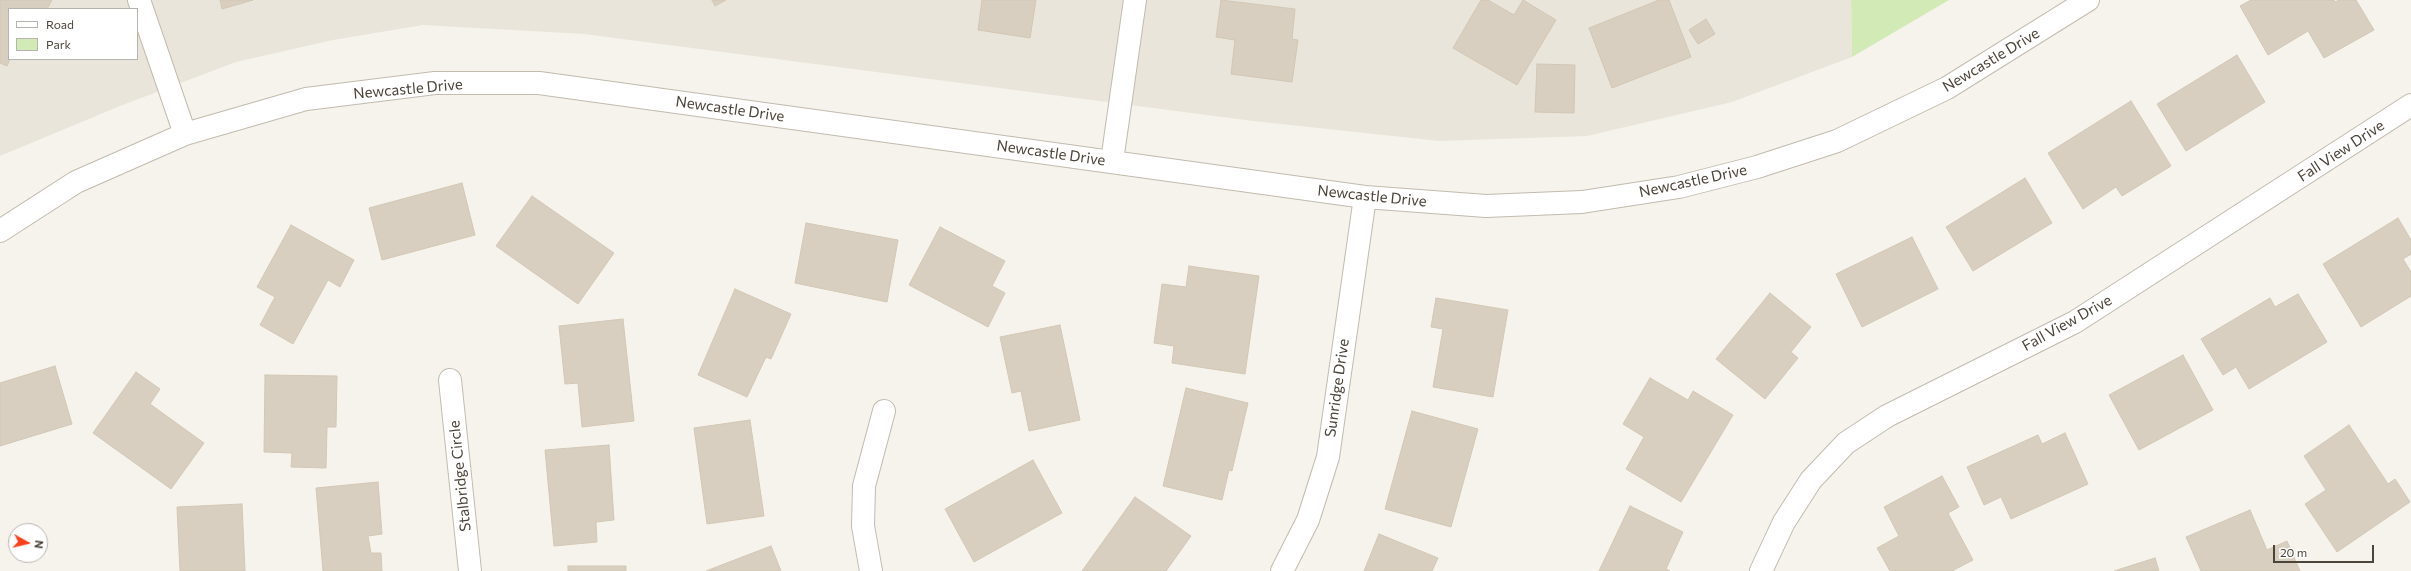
<!DOCTYPE html>
<html>
<head>
<meta charset="utf-8">
<style>
	body { margin:0 }
	#map { position:relative; width:2411px; height:571px; overflow:hidden; background:#f6f3ec; font-family:Commissioner,sans-serif }
	canvas { display:block }
	.legend { position:absolute; left:8px; top:8px; width:130px; height:52px; box-sizing:border-box; background:#fff; border:1px solid #b7b4b0; margin:0; padding:5px 7px; list-style:none; font-size:12px; color:#4b4439 }
	.legend li { display:flex; align-items:center; gap:8px; height:20px }
	.legend b { width:20px; border:1px solid #b7b4b0 }
	.north { position:absolute; left:8px; top:523px; width:40px; height:40px; box-sizing:border-box; background:#fff; border:1px solid #b7b4b0; border-radius:50%; rotate:98deg; font-size:11px; font-weight:700; line-height:16px; text-align:center; color:#4b4439 }
	.north::after { content:''; display:block; margin:auto; width:14px; height:18px; background:#fc3f1d; clip-path:polygon(50% 0,100% 100%,50% 72%,0 100%) }
	.scale { position:absolute; left:2273px; top:545px; width:101px; height:18px; box-sizing:border-box; border:2px solid #4b4439; border-top:0; padding-left:5px; font-size:12px; line-height:14px; white-space:nowrap; color:#4b4439; -webkit-text-stroke:3px #fff; paint-order:stroke }
</style>
</head>
<body>
<div id="map">
<canvas width="2411" height="571"></canvas>
<ul class="legend">
<li><b style="height:5px;background:#fff"></b>Road</li>
<li><b style="height:11px;background:#d2eab5"></b>Park</li>
</ul>
<div class="north">N</div>
<div class="scale">20 m</div>
</div>
<script>
const g = document.querySelector('canvas').getContext('2d');
g.lineJoin = 'round';
function paint(path, color) { g.fillStyle = color; g.fill(path, 'evenodd'); }
const toPath = rows => new Path2D(rows.map(r => 'M' + r).join(''));
function strokePath(path, color, width, dash) { g.strokeStyle = color; g.lineWidth = width; g.lineCap = dash ? 'butt' : 'round'; g.setLineDash(dash || []); g.stroke(path); }
function drawText(font, color, halo, rows, align = 'center') {
  g.font = font + ' Commissioner,sans-serif'; g.lineWidth = 4; g.setLineDash([]); g.textBaseline = 'middle'; g.strokeStyle = halo; g.fillStyle = color; for (const [text, x, y, turn = 0] of rows) {
    g.save(); g.translate(x, y); g.rotate((+turn || 0) * Math.PI / 180); g.textAlign = isNaN(turn) ? turn : align; if (halo) g.strokeText(text, 0, 0); g.fillText(text, 0, 0); g.restore();
  }
}
paint(toPath([
	[0,0,1851,0,1852,57,1732,102,1587,136,1439,141,1253,121,584,34,423,25,333,40,236,62,120,106,0,156],
	[9,9,137,9,137,59,9,59]
]), '#eae5da');
paint(toPath([
	[1851,0,1949,0,1852,57]
]), '#d2eab5');
const building = toPath([
	[0,0,52,0,47,9,9,9,10,59,7,66,0,63,0,0],
	[220,0,253,0,222,9,220,0],
	[712,0,726,0,715,6,712,0],
	[982,0,1036,0,1030,38,978,30,982,0],
	[1221,0,1295,9,1292,39,1298,40,1292,82,1231,74,1235,40,1216,37,1221,0],
	[1481,0,1488,0,1514,15,1523,0,1556,20,1517,85,1453,48,1481,0],
	[1659,0,1669,0,1691,57,1612,88,1589,28,1659,0],
	[2251,0,2334,0,2335,2,2339,0,2356,0,2374,30,2324,58,2308,31,2268,55,2240,6,2251,0],
	[1706,19,1715,34,1698,44,1689,30,1706,19],
	[2237,55,2265,102,2186,151,2157,104,2237,55],
	[1537,64,1575,65,1574,113,1535,112,1537,64],
	[2131,101,2171,166,2122,196,2116,187,2083,209,2048,153,2131,101],
	[2025,178,2052,223,1973,271,1946,227,2025,178],
	[462,183,475,235,382,260,369,208,462,183],
	[532,196,614,253,578,304,496,246,532,196],
	[2398,218,2411,240,2411,254,2403,259,2411,272,2411,296,2361,327,2323,264,2398,218],
	[806,223,898,240,887,302,795,283,806,223],
	[291,225,354,260,340,287,328,280,293,344,260,325,275,297,257,287,291,225],
	[940,227,1005,261,992,286,1005,293,988,327,909,285,940,227],
	[1912,237,1938,289,1862,327,1836,274,1912,237],
	[1189,266,1259,276,1245,374,1172,363,1174,346,1154,343,1162,284,1186,287,1189,266],
	[735,289,791,314,771,359,766,357,747,397,698,375,735,289],
	[1770,293,1811,327,1791,352,1798,358,1765,399,1716,359,1770,293],
	[2298,294,2327,342,2249,389,2236,367,2223,375,2201,339,2270,298,2275,307,2298,294],
	[1436,298,1508,310,1493,397,1433,387,1443,329,1431,327,1436,298],
	[623,319,634,421,582,427,578,383,565,384,559,326,623,319],
	[1060,325,1080,420,1029,431,1021,391,1012,393,1000,337,1060,325],
	[2183,355,2213,410,2139,450,2109,395,2183,355],
	[55,366,72,424,0,446,0,383,55,366],
	[136,372,160,389,150,404,204,443,171,489,93,433,136,372],
	[265,375,337,376,336,427,327,427,326,468,291,467,292,453,264,452,265,375],
	[1650,378,1688,400,1693,391,1733,415,1681,502,1626,469,1644,437,1623,424,1650,378],
	[1186,388,1248,403,1232,471,1229,470,1222,500,1163,486,1186,388],
	[1412,411,1478,429,1451,527,1385,509,1412,411],
	[750,420,764,516,707,524,694,428,750,420],
	[2349,425,2388,484,2395,479,2410,502,2337,552,2305,504,2326,490,2304,456,2349,425],
	[2065,433,2088,484,2011,519,2001,497,1984,505,1967,467,2038,435,2042,444,2065,433],
	[609,445,614,520,596,522,597,542,554,546,545,450,609,445],
	[1033,460,1062,513,974,562,945,509,1033,460],
	[1942,476,1959,507,1948,513,1973,560,1952,571,1890,571,1877,548,1899,536,1884,507,1942,476],
	[378,482,382,534,368,536,371,553,381,553,382,571,323,571,316,488,378,482],
	[1135,497,1191,536,1166,571,1082,571,1135,497],
	[242,504,245,571,180,571,177,507,242,504],
	[1630,506,1683,532,1666,569,1670,571,1599,571,1630,506],
	[2250,510,2267,550,2287,541,2300,571,2201,571,2186,537,2250,510],
	[1379,534,1438,558,1432,571,1364,571,1379,534],
	[771,546,781,571,706,571,771,546],
	[2155,558,2159,571,2114,571,2155,558],
	[568,566,626,566,626,571,568,571,568,566]
]);
paint(building, '#d8cfc1');
strokePath(building, '#d3c7b4', 1);
const minor = toPath([
	[139,0,185,134],
	[1112,161,1135,0],
	[0,231,76,182,185,134,306,99,435,83,539,83,1365,197,1486,206,1582,202,1679,187,1757,167,1837,141,1947,88,2088,0],
	[450,380,470,571],
	[871,571,863,526,864,486,884,411],
	[1282,571,1308,520,1328,457,1365,197],
	[1761,571,1784,522,1811,480,1846,443,1887,416,2075,322,2411,105]
]);
strokePath(minor, '#c2bbae', 24);
strokePath(minor, '#fff', 22);
drawText('15px', '#4b4439', '#fff', [
	["Newcastle Drive",1991,60,-31],
	["Newcastle Drive",408,89,-5],
	["Newcastle Drive",730,109,8],
	["Fall View Drive",2341,151,-33],
	["Newcastle Drive",1051,153,8],
	["Newcastle Drive",1693,181,-12],
	["Newcastle Drive",1372,196,6],
	["Fall View Drive",2067,323,-29],
	["Sunridge Drive",1337,388,-82],
	["Stalbridge Circle",460,476,-96]
]);
</script>
</body>
</html>
